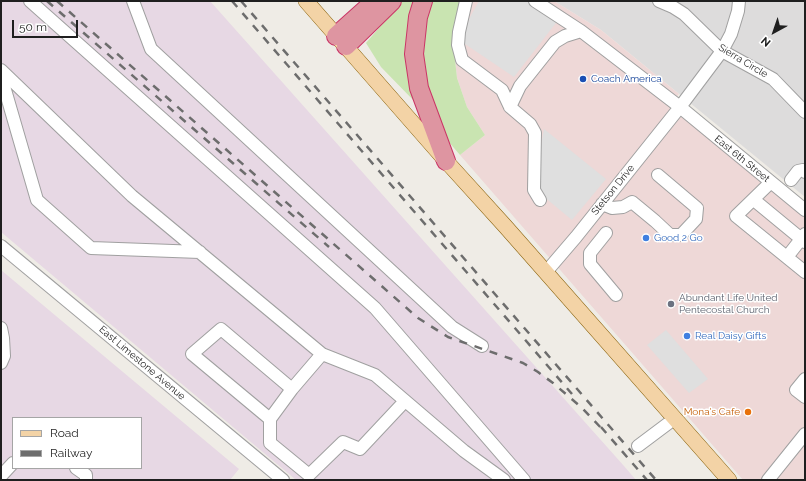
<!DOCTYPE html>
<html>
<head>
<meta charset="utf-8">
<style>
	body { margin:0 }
	#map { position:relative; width:806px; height:481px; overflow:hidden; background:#efece6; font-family:Raleway,sans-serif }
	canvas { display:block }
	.frame { position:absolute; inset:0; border:2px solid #1f1f1f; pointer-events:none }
	.legend { position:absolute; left:12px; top:417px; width:130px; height:52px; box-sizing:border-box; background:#fff; border:1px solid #a5a5a5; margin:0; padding:5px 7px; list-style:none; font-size:12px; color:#1f1f1f }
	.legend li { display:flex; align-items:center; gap:8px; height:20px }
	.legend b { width:20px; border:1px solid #a5a5a5 }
	.north { position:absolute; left:754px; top:12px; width:40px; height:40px; -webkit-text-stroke:3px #fff; paint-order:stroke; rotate:220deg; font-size:11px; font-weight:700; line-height:16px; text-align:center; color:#1f1f1f }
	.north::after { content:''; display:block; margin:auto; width:14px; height:18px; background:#1f1f1f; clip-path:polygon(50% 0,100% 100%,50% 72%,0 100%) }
	.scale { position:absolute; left:12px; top:20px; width:66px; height:18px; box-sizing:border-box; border:2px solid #1f1f1f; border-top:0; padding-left:5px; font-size:12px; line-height:14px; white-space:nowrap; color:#1f1f1f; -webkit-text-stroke:3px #fff; paint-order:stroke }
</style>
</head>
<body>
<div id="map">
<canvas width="806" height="481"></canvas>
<div class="frame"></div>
<ul class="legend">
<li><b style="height:5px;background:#f3d3a6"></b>Road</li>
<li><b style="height:5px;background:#6d6d6d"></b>Railway</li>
</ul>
<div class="north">N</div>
<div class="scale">50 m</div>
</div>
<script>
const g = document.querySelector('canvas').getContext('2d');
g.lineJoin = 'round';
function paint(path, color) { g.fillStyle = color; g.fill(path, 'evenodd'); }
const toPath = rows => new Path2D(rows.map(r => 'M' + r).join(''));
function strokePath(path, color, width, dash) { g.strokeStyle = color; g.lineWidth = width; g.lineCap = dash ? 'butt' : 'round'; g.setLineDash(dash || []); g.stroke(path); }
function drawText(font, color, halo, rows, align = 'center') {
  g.font = font + ' Raleway,sans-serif'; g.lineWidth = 3; g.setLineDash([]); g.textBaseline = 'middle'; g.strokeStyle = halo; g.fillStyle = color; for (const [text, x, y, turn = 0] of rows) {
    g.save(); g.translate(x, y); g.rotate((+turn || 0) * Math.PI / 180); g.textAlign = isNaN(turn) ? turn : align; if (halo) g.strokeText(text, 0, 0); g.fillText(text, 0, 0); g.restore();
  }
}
paint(toPath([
	[554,1,805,1,805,197,601,30]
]), '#dddcdc');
paint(toPath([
	[462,1,554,1,601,30,679,94,670,105,805,218,805,480,743,480,460,155,485,135,467,107,457,78,454,51]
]), '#eed8d7');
paint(toPath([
	[1,1,210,1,624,466,636,480,296,480,1,232],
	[1,270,239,469,230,480,1,480],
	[13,418,141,418,141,468,13,468]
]), '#e7d8e4');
paint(toPath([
	[402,1,416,1,416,103,381,67,366,43],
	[427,1,462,1,454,51,457,78,467,107,485,135,460,155,448,141,435,118,420,54]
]), '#c9e4b1');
paint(toPath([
	[479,1,533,1,559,19,514,77,462,42,469,19],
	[544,129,606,179,572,220,537,191,536,171],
	[666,330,708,379,689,393,647,345]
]), '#dfdfdf');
const minor = toPath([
	[30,1,375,308,524,480],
	[133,1,151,49,452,327,482,346],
	[466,1,459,32,458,45,462,60,502,90,510,107],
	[535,1,581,31,680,107,805,210],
	[659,1,673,7,684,14,722,51,773,79,805,112],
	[1,70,132,196,322,354,375,375,464,451,504,480],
	[1,76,37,200,91,248,200,252],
	[791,180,798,171,803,170,805,172],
	[771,182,736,216,805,272],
	[540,200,534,190,535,133,530,124,510,107,520,86,555,42,565,36,581,31],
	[754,200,805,242],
	[602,204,612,208,623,207,632,202,655,221,670,235,681,235,696,219,697,208,658,175],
	[606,233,590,253,590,264,616,295],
	[1,246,283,480],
	[787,257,805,234],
	[546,272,576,237,680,107,722,51,731,34,738,11,739,1],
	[1,328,3,338,4,356,1,363],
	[805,379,796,390,805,397],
	[292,389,221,329,192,354,270,419,292,389,322,354],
	[270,419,270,443,309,475,343,442,360,449,405,401],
	[638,446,674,419],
	[76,468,86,475,86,480],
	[1,476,13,463],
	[768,480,805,434]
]);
const major = toPath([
	[306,1,446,161,505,226,729,480]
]);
const highway = toPath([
	[423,1,418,17,414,54,419,88,446,161],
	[336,36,375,1],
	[346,46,392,1]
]);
strokePath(minor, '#a0a0a0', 14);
strokePath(major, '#8b640e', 16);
strokePath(highway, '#ca3566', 20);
strokePath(minor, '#fff', 12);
strokePath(major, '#f3d3a6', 15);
strokePath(highway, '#de95a1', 18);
strokePath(toPath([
	[47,1,329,247],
	[57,1,418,318,448,337,523,363,538,372,553,383,581,407,605,432],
	[232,1,572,394],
	[241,1,656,480],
	[601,427,647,480]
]), '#6d6d6d', 2.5, [8, 8]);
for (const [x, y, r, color] of [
	[583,79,4,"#1a4fb4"],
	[646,238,4,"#3f7fe0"],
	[671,304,4,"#6b7280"],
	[687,336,4,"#3f7fe0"],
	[748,412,4,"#e8710a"]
]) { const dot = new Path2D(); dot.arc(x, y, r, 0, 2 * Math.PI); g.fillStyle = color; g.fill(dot); strokePath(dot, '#fff', 1.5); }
drawText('10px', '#1f1f1f', '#fff', [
	["Sierra Circle",743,61,31],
	["East 6th Street",742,159,39],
	["Stetson Drive",613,190,-51],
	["East Limestone Avenue",142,363,40]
]);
drawText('10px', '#164399', '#fff', [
	["Coach America",591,79]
], 'left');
drawText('10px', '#366cbe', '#fff', [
	["Good 2 Go",654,238],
	["Real Daisy Gifts",695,336]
], 'left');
drawText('10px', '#5b616d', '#fff', [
	["Abundant Life United",679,298],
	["Pentecostal Church",679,310]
], 'left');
drawText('10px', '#c56008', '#fff', [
	["Mona's Cafe",740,412]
], 'right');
</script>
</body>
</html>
